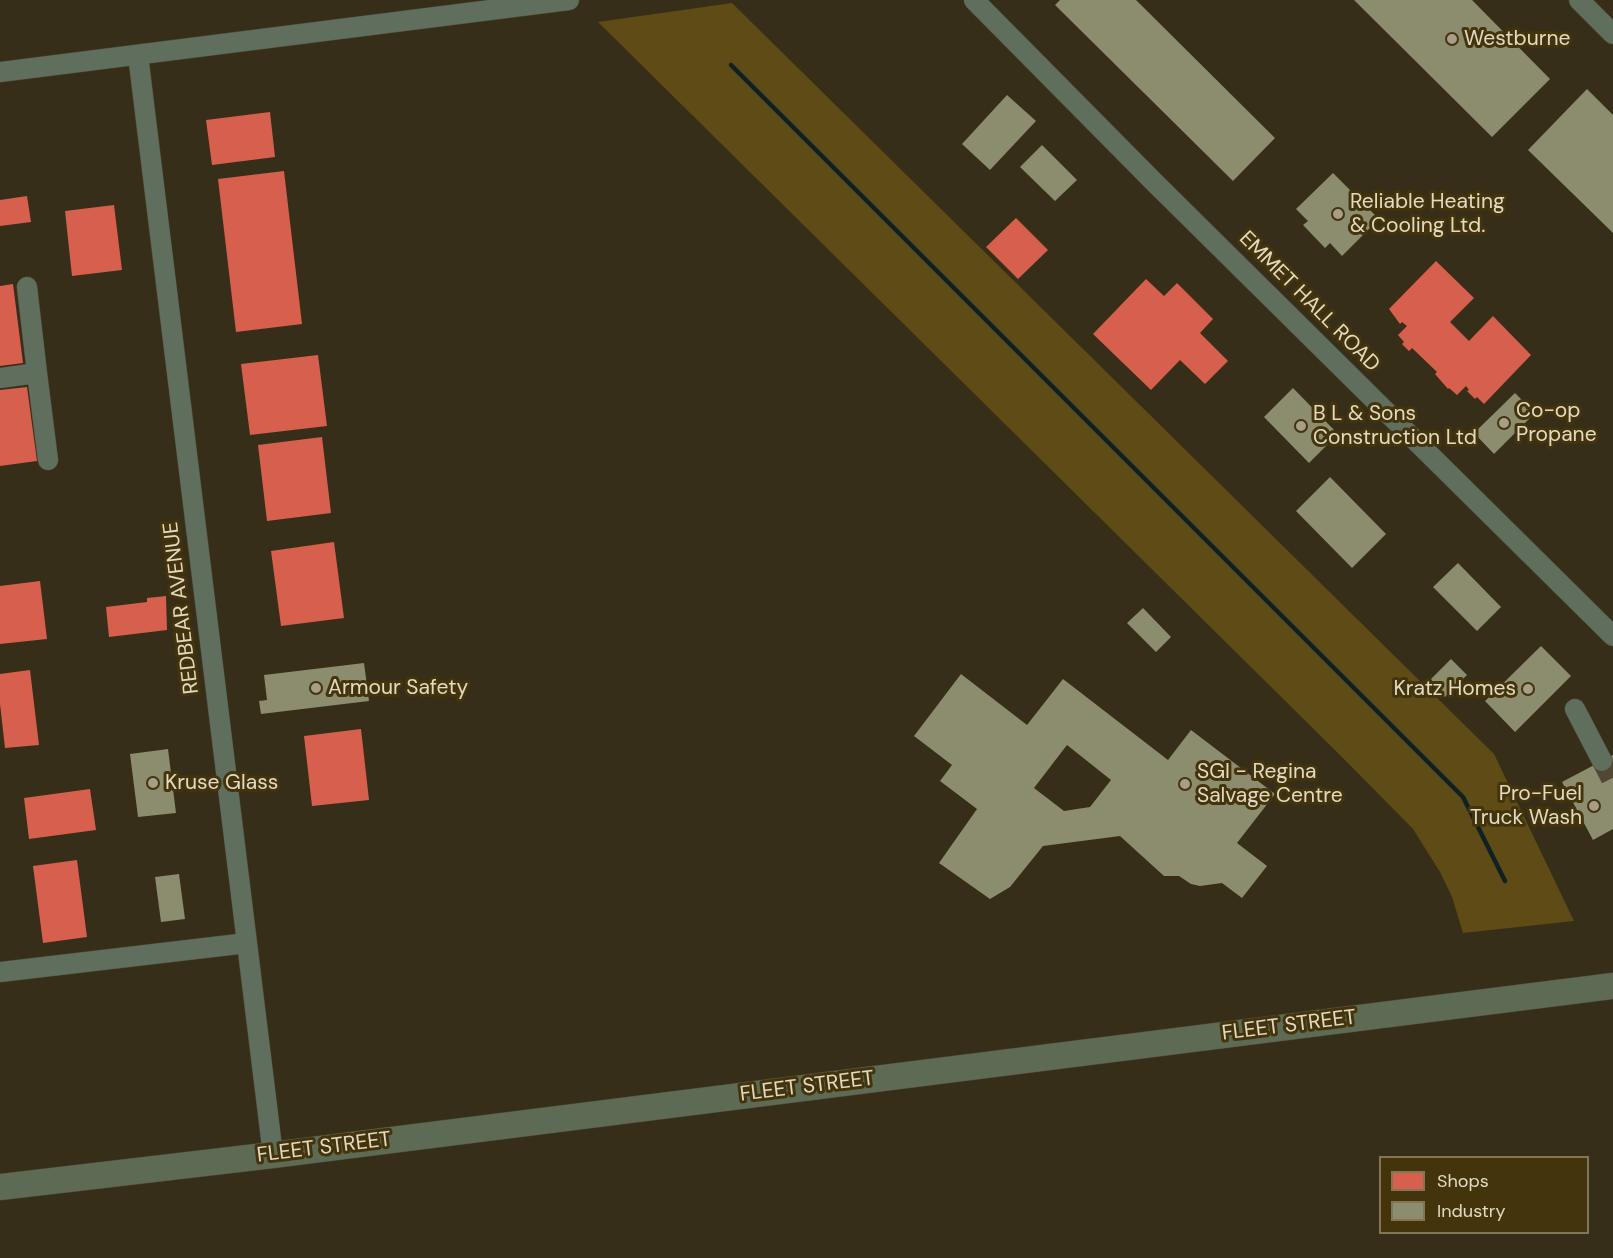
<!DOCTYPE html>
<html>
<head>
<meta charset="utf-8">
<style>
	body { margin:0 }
	#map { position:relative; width:1613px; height:1258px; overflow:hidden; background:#362e18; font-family:"DM Sans",sans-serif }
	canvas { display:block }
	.legend { position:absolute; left:1379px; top:1156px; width:210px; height:78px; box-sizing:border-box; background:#43340b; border:2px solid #837655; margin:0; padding:8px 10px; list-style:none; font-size:18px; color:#e3dac5 }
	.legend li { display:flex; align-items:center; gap:12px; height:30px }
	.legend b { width:30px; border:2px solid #837655 }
</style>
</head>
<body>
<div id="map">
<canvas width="1613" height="1258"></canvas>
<ul class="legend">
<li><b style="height:16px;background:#d6604d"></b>Shops</li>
<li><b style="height:16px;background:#8c8c6e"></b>Industry</li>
</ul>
</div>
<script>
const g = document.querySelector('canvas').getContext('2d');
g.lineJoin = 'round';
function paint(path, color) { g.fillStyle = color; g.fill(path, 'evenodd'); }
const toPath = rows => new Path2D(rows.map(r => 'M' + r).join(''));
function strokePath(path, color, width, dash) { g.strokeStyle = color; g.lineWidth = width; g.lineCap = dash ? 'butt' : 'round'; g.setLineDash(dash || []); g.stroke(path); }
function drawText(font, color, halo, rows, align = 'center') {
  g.font = font + ' "DM Sans",sans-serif'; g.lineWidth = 6; g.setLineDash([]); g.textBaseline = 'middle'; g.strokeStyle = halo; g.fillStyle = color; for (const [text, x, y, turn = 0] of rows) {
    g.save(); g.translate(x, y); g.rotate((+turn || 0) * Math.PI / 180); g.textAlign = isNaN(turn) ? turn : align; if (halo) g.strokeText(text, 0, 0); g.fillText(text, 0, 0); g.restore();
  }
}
paint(toPath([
	[732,3,1494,754,1574,921,1463,933,1452,897,1440,872,1413,829,1343,758,598,22]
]), '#5e4b15');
paint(toPath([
	[270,112,275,157,212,165,206,120],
	[284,171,302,324,236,332,218,179],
	[27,196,31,222,0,226,0,200],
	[114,205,122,270,72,276,65,211],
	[1016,218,1048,250,1018,279,986,247],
	[1436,261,1474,298,1450,322,1469,341,1493,316,1531,355,1484,404,1477,397,1475,399,1467,391,1469,390,1466,386,1457,395,1449,388,1448,389,1435,374,1437,372,1412,348,1409,351,1402,344,1404,342,1398,335,1407,326,1402,322,1400,324,1389,309],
	[1146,279,1164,296,1177,283,1213,319,1200,333,1228,361,1205,384,1180,360,1151,390,1093,334],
	[13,284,23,363,0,366,0,286],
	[318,355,327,426,250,435,241,364],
	[27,387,37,461,0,466,0,390],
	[322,437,331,513,267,521,258,445],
	[334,542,344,618,281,626,271,551],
	[40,581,47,639,0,644,0,586],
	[166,596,167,630,109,637,106,607,147,602,147,598],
	[30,670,39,745,5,748,0,704,0,674],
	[361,729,369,800,312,806,304,736],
	[90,789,96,830,29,839,24,798],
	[77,860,87,937,43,943,33,866]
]), '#d6604d');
paint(toPath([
	[1060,0,1136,0,1275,138,1233,181,1055,5],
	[1354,0,1472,0,1550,79,1492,137],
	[1587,89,1613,115,1613,233,1528,150],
	[1007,95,1036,121,990,170,962,144],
	[1042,145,1077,180,1055,201,1020,167],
	[1333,173,1379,219,1342,256,1330,243,1325,248,1303,225,1308,221,1296,209],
	[1293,388,1338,434,1309,463,1264,417],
	[1515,393,1535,413,1494,454,1474,433],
	[1330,477,1386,534,1352,568,1296,511],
	[1458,563,1501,607,1477,631,1433,587],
	[1143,608,1171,637,1156,652,1127,623],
	[1541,646,1571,676,1515,732,1485,701],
	[1451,659,1467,675,1445,697,1429,681],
	[364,663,369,701,261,714,259,701,267,700,264,675],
	[961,674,1027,725,1063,679,1168,760,1191,730,1275,794,1237,843,1267,866,1242,898,1222,883,1200,886,1191,884,1179,876,1164,876,1120,836,1043,846,1010,887,990,899,939,863,977,809,940,781,952,765,914,736],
	[1067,745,1111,780,1090,807,1064,811,1034,788],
	[168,749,176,813,138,817,130,754],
	[1613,755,1613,829,1593,840,1562,782],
	[179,874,185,919,161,922,155,877]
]), '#8c8c6e');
strokePath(toPath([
	[731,65,1463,797,1505,881]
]), '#0f2122', 4.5);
strokePath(toPath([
	[1602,761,1613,783]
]), '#504832', 20, [20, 10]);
const minor = toPath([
	[974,0,1154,182,1613,636],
	[1579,0,1613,34],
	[138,55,273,1155],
	[0,72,569,0],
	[37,373,48,460],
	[0,378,37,373,27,287],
	[1575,709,1602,761],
	[0,972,247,943]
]);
const major = toPath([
	[0,1187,273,1155,1613,986]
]);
strokePath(minor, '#4f4936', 21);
strokePath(major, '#4f4936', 27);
strokePath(minor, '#5f6e5d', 20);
strokePath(major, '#5d6b54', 26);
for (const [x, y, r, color] of [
	[1452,39,6,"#a69e88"],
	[1338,214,6,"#a69e88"],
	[1504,423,6,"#a69e88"],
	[1301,426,6,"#a69e88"],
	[316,688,6,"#a69e88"],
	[1528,689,6,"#a69e88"],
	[153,783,6,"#a69e88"],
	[1185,784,6,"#a69e88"],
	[1594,806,6,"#a69e88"]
]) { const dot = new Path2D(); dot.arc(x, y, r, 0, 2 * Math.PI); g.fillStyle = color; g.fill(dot); strokePath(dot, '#43340b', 2); }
drawText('21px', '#e3dac5', '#43340b', [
	["Westburne",1464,39],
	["Reliable Heating",1350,202],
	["& Cooling Ltd.",1350,226],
	["Co-op",1516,411],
	["Propane",1516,435],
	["B L & Sons",1313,414],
	["Construction Ltd",1313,438],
	["Armour Safety",328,688],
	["Kratz Homes",1516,689,"right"],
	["SGI - Regina",1197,772],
	["Salvage Centre",1197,796],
	["Kruse Glass",165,783],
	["Pro-Fuel",1582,794,"right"],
	["Truck Wash",1582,818,"right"]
], 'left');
drawText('21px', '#e3dac5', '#43340b', [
	["EMMET HALL ROAD",1309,302,45],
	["REDBEAR AVENUE",182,608,-97],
	["FLEET STREET",1289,1026,-7],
	["FLEET STREET",807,1087,-7],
	["FLEET STREET",324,1148,-7]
]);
</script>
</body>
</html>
